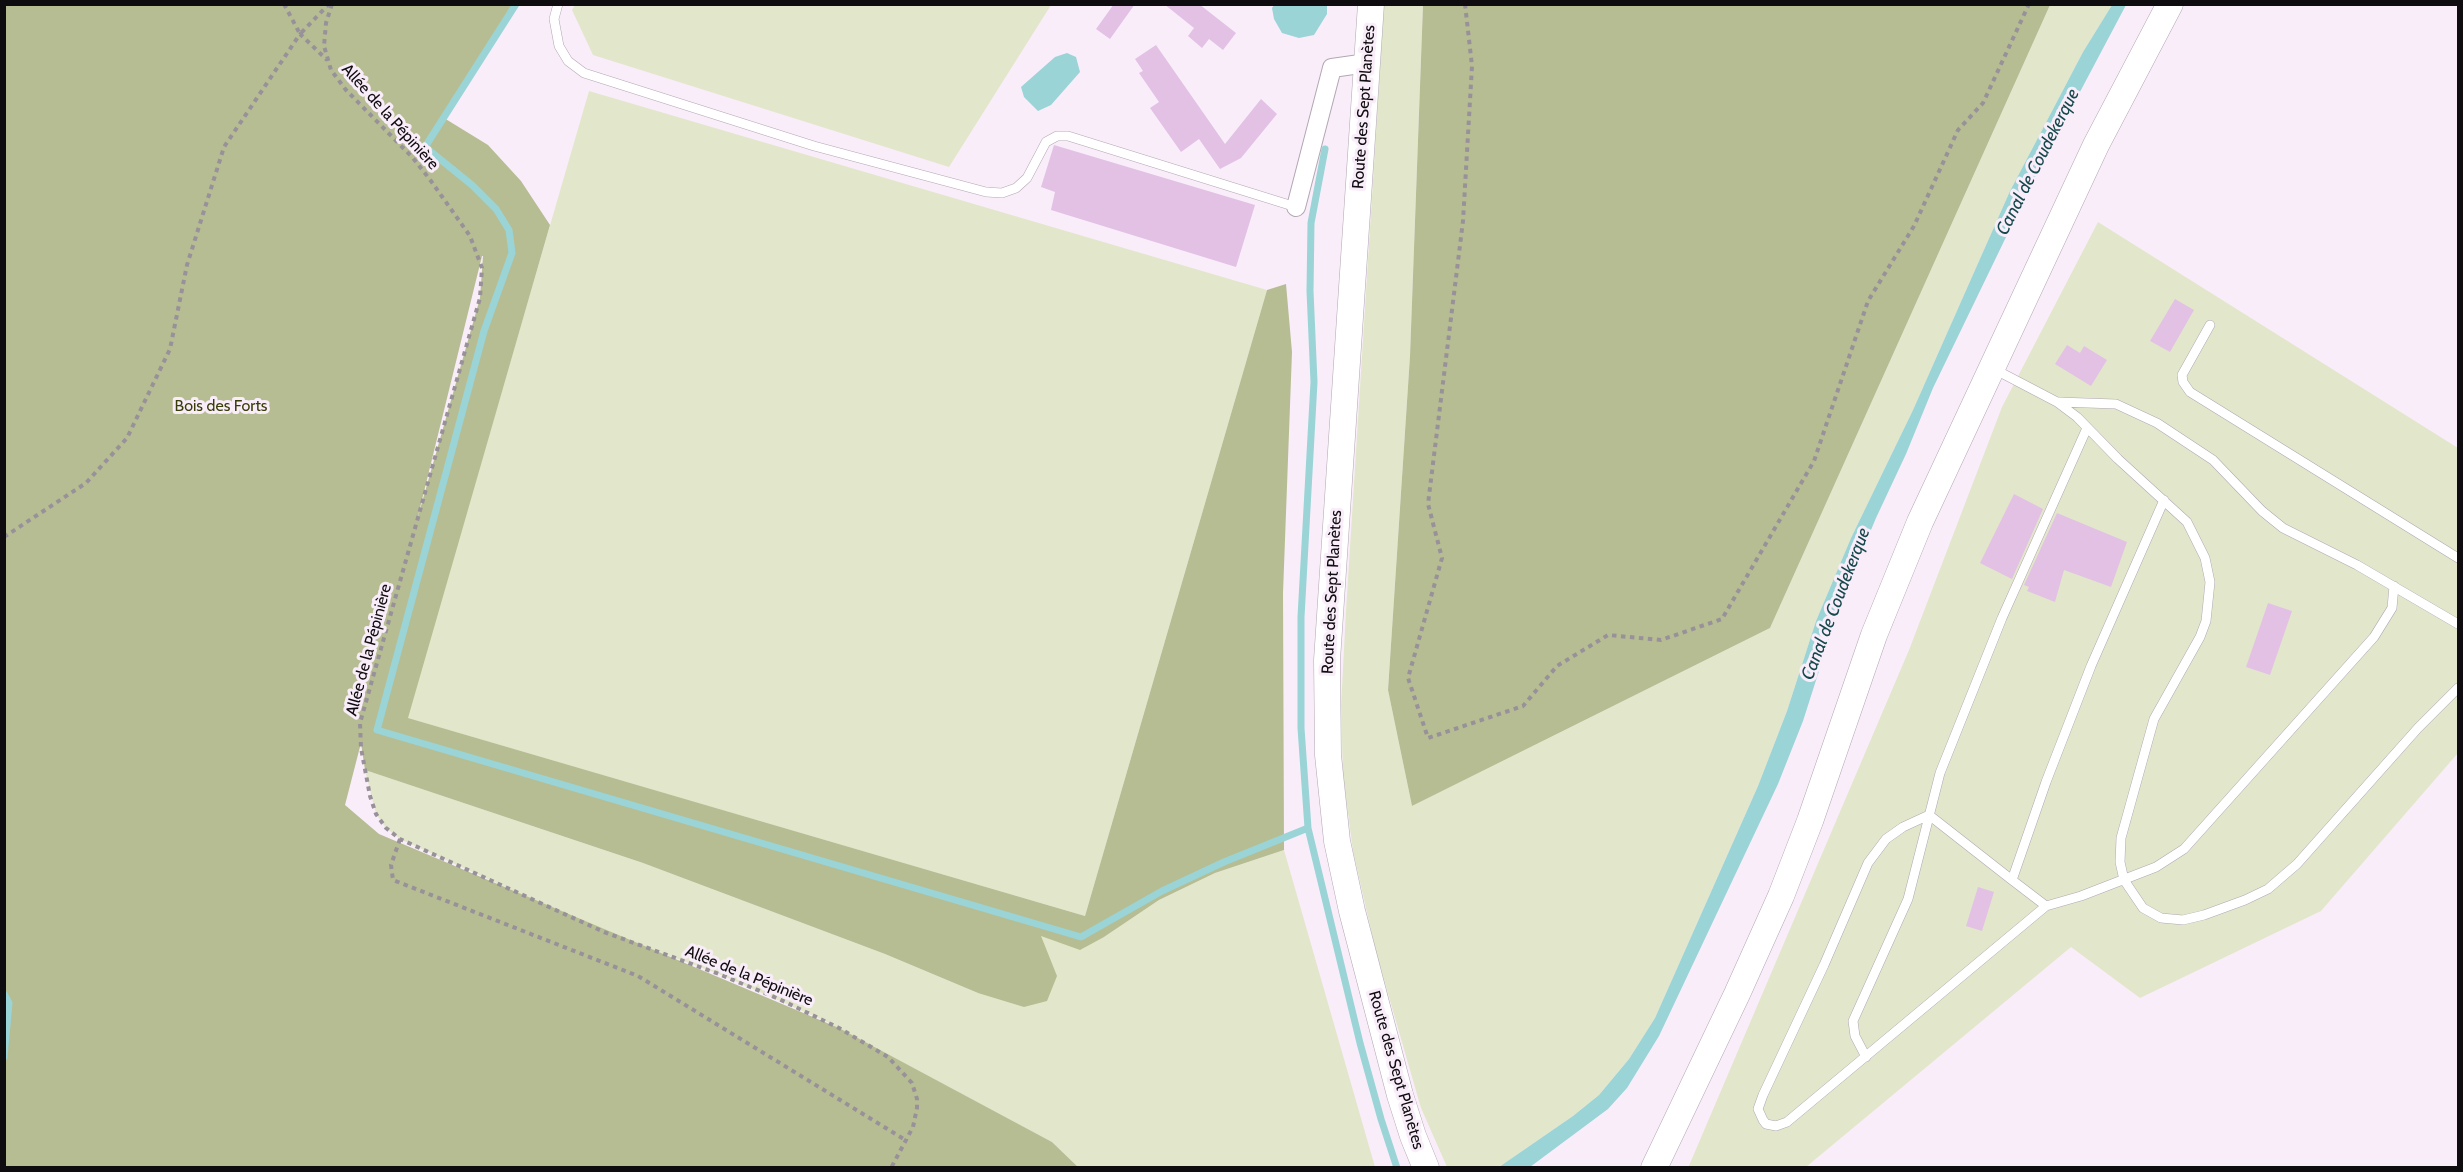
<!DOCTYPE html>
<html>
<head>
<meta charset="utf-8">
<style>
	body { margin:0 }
	#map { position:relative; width:2463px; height:1172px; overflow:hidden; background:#f9edfa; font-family:Cabin,sans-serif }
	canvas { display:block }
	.frame { position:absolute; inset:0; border:6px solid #0f0c10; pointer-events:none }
</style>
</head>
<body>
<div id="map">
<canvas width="2463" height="1172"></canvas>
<div class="frame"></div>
</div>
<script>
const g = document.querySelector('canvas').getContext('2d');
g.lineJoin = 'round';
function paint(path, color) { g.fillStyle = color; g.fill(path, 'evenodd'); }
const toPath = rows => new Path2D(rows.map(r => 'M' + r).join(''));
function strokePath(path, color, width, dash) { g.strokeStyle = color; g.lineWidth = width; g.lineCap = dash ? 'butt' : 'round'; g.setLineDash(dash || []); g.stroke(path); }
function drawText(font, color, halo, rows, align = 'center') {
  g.font = font + ' Cabin,sans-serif'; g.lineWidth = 6; g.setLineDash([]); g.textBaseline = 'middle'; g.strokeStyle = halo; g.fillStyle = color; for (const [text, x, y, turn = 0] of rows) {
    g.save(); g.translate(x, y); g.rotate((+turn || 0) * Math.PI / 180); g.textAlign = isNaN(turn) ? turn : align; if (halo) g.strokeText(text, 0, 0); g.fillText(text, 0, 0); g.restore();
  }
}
paint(toPath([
	[575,5,575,4,1051,5,949,167,593,55,572,10],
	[1384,5,1423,5,1410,356,1388,690,1412,806,1770,628,2050,5,2112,5,2083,52,2010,191,1913,410,1851,538,1816,621,1787,711,1758,786,1655,1018,1629,1059,1599,1095,1573,1116,1499,1167,1447,1167,1421,1108,1376,952,1353,851,1343,775,1341,706,1346,611],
	[589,91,1267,290,1085,916,407,718],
	[2098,222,2458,448,2458,753,2321,911,2140,998,2071,947,1806,1167,1688,1168,1909,650,2002,407],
	[365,770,643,863,885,954,978,993,1040,936,1104,937,1159,900,1215,873,1284,850,1375,1167,1078,1167,1052,1142,825,1021,719,974,604,932,400,839,386,828,376,814]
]), '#e2e7cb');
paint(toPath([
	[5,4,516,5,444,118,488,145,521,181,550,225,408,718,1085,916,1267,290,1286,284,1292,352,1283,593,1284,850,1215,873,1159,900,1104,937,1080,950,1041,936,1057,976,1047,1001,1024,1007,978,993,885,954,643,863,365,770,361,743,345,805,379,834,839,1028,1052,1142,1078,1167,5,1167],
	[483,256,480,298,417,520,482,256],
	[1423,5,2050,5,1770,628,1412,806,1388,690,1410,356]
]), '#b6bd92');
paint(toPath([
	[1274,5,1327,5,1327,14,1314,35,1299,38,1282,33,1274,19,1272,8],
	[2112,5,2126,5,2037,173,1933,388,1906,454,1876,518,1835,616,1826,649,1803,721,1778,784,1659,1036,1627,1088,1608,1109,1530,1167,1499,1167,1573,1116,1599,1095,1629,1059,1655,1018,1758,786,1787,711,1816,621,1851,538,1913,410,2010,191,2083,52],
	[1067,53,1076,57,1080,72,1051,105,1038,111,1024,97,1021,87,1055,57]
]), '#9ad4d6');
strokePath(toPath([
	[516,4,425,147,472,185,496,209,509,230,512,253,484,331,377,730,1081,937,1162,891,1224,862,1308,828],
	[1325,149,1311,223,1310,291,1314,382,1301,617,1301,728,1308,828,1360,1043,1381,1119,1397,1168],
	[4,994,9,1003,4,1057]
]), '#9ad4d6', 7);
paint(toPath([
	[1114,4,1135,4,1110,39,1096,29],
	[1164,4,1199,4,1236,33,1223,50,1209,39,1202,48,1188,36,1194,28],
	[1156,45,1225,144,1261,99,1277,114,1241,158,1220,169,1199,139,1181,152,1150,108,1159,102,1139,73,1143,71,1135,59],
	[1054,145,1255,205,1236,267,1051,210,1055,192,1041,187],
	[2175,299,2194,310,2170,352,2150,341],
	[2067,345,2080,353,2084,346,2107,360,2091,386,2055,364],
	[2014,494,2043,509,2012,579,1980,563],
	[2057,513,2127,542,2111,587,2064,570,2055,602,2027,591,2029,587,2024,585],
	[2268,603,2292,611,2270,675,2246,667],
	[1978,887,1994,892,1982,931,1966,926]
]), '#e2c1e5');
const lane = toPath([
	[558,4,554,19,559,46,568,61,584,73,814,146,986,192,1002,193,1016,188,1027,178,1046,142,1057,136,1068,136,1296,207],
	[2210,325,2182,375,2183,382,2190,392,2458,558],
	[1992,368,2057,402,2077,417,2118,459,2187,522,2205,558,2210,582,2206,621,2200,637,2154,719,2121,838,2120,862,2124,880,2143,908,2161,918,2183,920,2204,915,2245,900,2268,889,2297,864,2418,728,2458,688],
	[2058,402,2116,404,2157,423,2213,460,2262,511,2283,528,2357,565,2458,624],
	[2164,500,2091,666,2046,782,2012,880,2046,906,2081,896,2156,867,2184,849,2374,637,2392,608,2394,586],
	[2012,880,1929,815,1903,827,1886,839,1868,863,1824,965,1763,1095,1758,1109,1763,1120,1766,1124,1776,1126,1787,1122,2046,906],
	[1866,1057,1855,1036,1853,1021,1908,899,1940,773,2002,618,2087,428]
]);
const street = toPath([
	[1296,207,1332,68,1367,63]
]);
const secondary = toPath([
	[1371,4,1327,660,1328,755,1337,841,1352,911,1400,1095,1413,1136,1426,1168],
	[1654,1168,1737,994,1781,896,1810,821,1874,635,1920,522,2096,145,2170,4]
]);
strokePath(lane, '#b2a7b3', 10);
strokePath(street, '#b2a7b3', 20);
strokePath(secondary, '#b2a7b3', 27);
strokePath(toPath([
	[284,4,300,34,329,4],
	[332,4,326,23,324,46,331,70,346,90,413,158,431,181,470,236,482,268,480,298,360,723,361,748,370,796,376,814,386,828,400,839,604,932,719,974,779,999,839,1028,888,1057,912,1083,917,1099,917,1108,913,1127,891,1168],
	[1465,4,1472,66,1463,221,1428,504,1442,558,1408,678,1428,738,1523,706,1557,666,1608,635,1661,640,1722,619,1814,461,1868,301,1914,226,1958,130,1983,103,2029,4],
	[4,537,86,483,127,438,170,349,187,265,224,147,300,34,327,60],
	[400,839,391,865,393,880,638,976,907,1141]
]), '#99919a', 4, [4.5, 4.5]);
strokePath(lane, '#fff', 9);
strokePath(street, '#fff', 18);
strokePath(secondary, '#fff', 26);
drawText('16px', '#0f0c10', '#f9edfa', [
	["Route des Sept Planètes",1364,107,-86],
	["Allée de la Pépinière",390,117,48],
	["Route des Sept Planètes",1332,592,-87],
	["Allée de la Pépinière",369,650,-75],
	["Allée de la Pépinière",749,976,22],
	["Route des Sept Planètes",1396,1070,74]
]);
drawText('16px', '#383d08', '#f9edfa', [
	["Bois des Forts",221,406]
]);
drawText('italic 18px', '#15494c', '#f9edfa', [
	["Canal de Coudekerque",2038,162,-63],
	["Canal de Coudekerque",1836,604,-69]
]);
</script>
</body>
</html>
